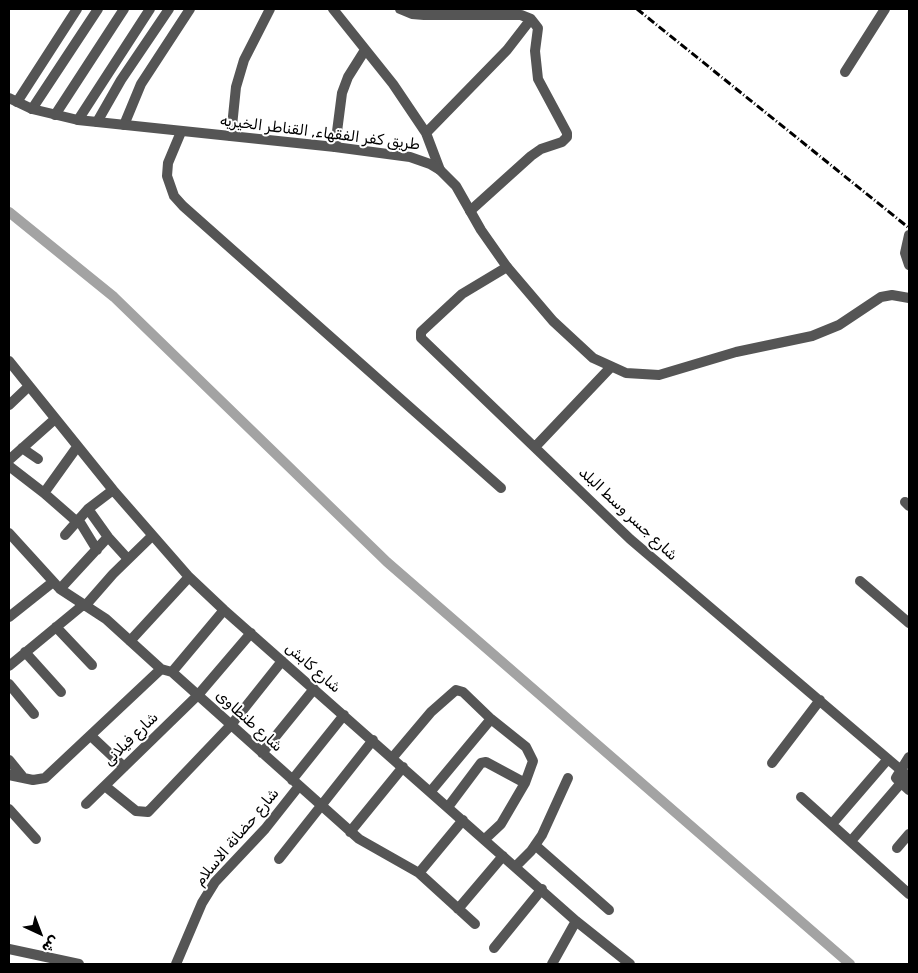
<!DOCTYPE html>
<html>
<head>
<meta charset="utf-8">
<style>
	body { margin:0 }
	#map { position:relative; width:918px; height:973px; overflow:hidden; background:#fff; font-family:Rubik,Vazirmatn,sans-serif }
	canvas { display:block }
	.frame { position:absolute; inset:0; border:10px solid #000; pointer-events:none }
	.north { position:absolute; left:15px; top:908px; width:50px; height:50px; -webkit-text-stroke:4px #fff; paint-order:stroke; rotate:137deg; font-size:14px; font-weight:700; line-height:20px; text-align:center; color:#000 }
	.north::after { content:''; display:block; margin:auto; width:18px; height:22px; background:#000; clip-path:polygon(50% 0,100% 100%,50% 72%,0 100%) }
</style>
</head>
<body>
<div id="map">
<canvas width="918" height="973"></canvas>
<div class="frame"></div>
<div class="north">ش</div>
</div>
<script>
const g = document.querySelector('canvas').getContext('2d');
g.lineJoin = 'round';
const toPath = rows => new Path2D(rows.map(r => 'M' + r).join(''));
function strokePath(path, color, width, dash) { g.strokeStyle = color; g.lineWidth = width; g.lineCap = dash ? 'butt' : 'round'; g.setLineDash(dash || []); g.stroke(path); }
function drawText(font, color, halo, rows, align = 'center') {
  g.font = font + ' Rubik,Vazirmatn,sans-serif'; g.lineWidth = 4; g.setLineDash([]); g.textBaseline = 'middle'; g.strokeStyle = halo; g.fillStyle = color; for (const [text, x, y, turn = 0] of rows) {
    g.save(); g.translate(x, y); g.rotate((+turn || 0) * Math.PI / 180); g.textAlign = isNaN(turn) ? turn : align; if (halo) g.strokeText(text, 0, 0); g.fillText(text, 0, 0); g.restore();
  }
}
strokePath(toPath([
	[9,212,114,297,387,562,850,964]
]), '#a3a3a3', 10);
strokePath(toPath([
	[333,9,393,84,426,133,440,170],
	[400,9,412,14,424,15,521,15,531,19,538,28,535,51,538,79,567,133,567,137,562,142,541,149,531,156,470,211],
	[845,72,885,9],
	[17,102,77,9],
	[32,109,98,9],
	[55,115,124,9],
	[78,120,150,9],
	[97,122,121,80,169,9],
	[124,125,141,84,190,9],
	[181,132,168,163,167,176,174,196,183,206,501,488],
	[426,133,507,50,531,19],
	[231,136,236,87,244,60,270,9],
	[335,147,342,93,348,77,365,50],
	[909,235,905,253,909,265],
	[507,267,462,294,421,332,421,338,630,539,909,777],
	[9,361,113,490,189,577,224,610,576,921,630,964],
	[9,405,29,386],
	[535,447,610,368],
	[22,448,38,459],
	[9,460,55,419],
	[9,466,44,493,76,521],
	[44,493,77,447],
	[905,502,909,506],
	[88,509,108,537,128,559],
	[78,519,97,550],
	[9,533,60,589,106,619,161,669,172,672,359,839,419,873,475,924],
	[65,535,88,509,113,490],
	[860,581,909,623],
	[60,589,108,537],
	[85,606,113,574,152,536],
	[9,617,53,582],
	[56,627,92,665],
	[130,641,189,577],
	[25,652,61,692],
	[9,666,83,605],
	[172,672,224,610],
	[9,684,34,714],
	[91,736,124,767],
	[262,753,314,689],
	[393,757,431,712,456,690,463,692,491,719,526,747,533,761,525,783,501,824,485,839],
	[909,757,896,778,909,790],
	[9,760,22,776],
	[772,763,820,700],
	[9,775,33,780,45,778,161,669],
	[292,780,344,715],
	[105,786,136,811,148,812,231,725,282,661],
	[431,791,491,719],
	[801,797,909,894],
	[86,804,198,695,251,633],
	[448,807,481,763,486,762,525,783],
	[9,809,36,839],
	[832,824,888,759],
	[350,832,403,767],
	[851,841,901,783],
	[535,845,609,910],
	[897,848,909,834],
	[279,859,373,740],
	[515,867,531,851,542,835,568,778],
	[419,873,463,820],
	[458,909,503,856],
	[494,948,542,889],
	[9,949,79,964],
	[176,964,202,903,215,882,265,829,299,786],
	[552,964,576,921]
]), '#555', 10);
strokePath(toPath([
	[9,98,32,109,78,120,335,147,410,157,430,164,440,170,456,186,481,230,507,267,553,321,593,358,626,373,659,375,736,352,812,336,839,325,881,297,892,295,909,298]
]), '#555', 10);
strokePath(toPath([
	[637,9,909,228]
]), '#000', 3, [8, 2.5, 1, 2.5]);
drawText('15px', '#000', '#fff', [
	["طريق كفر الفقهاء, القناطر الخيريه",320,133,7],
	["شارع جسر وسط البلد",628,514,43],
	["شارع كابش",313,668,41],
	["شارع طنطاوى",249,721,42],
	["شارع فيلانى",131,739,-44],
	["شارع حضانة الاسلام",237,837,-50]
]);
</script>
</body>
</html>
